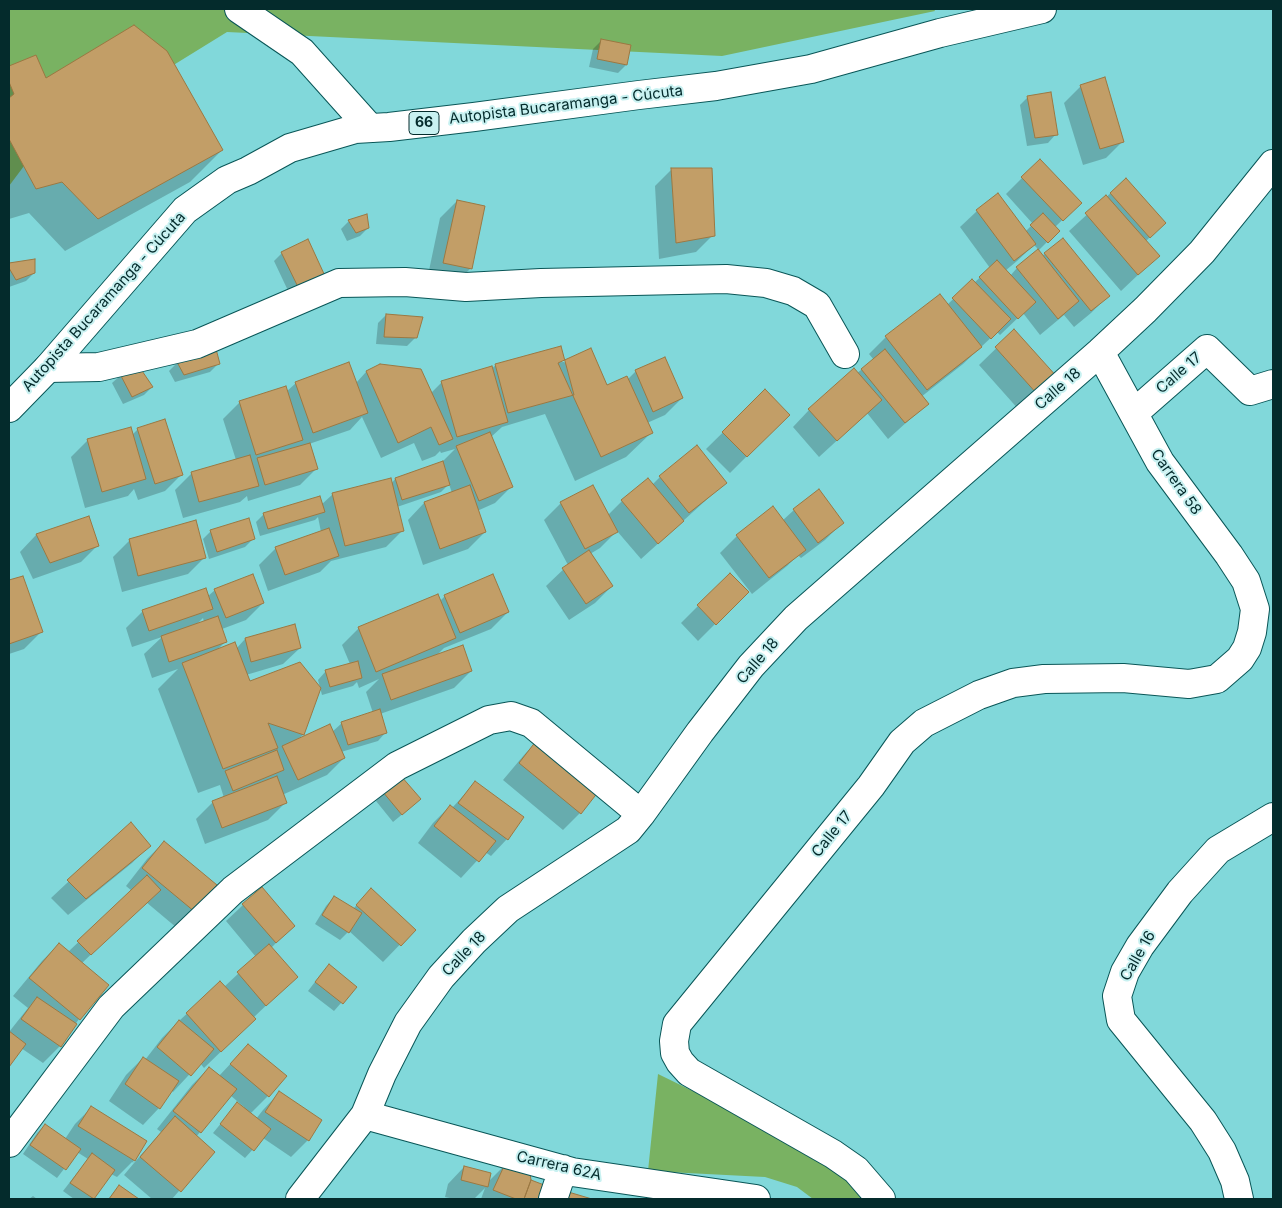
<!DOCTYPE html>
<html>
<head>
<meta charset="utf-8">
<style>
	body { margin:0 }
	#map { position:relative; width:1282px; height:1208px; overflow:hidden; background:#81d8da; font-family:Inter,sans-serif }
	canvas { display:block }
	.frame { position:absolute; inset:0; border:10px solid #042b2c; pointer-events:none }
</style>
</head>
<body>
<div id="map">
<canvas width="1282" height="1208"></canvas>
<div class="frame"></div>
</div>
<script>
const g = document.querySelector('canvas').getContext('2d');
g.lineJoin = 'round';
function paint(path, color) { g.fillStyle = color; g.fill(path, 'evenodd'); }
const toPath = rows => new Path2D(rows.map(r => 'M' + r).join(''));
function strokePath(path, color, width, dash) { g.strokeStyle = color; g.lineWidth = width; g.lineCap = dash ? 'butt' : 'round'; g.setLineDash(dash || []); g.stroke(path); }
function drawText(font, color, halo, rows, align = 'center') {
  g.font = font + ' Inter,sans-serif'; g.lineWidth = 4; g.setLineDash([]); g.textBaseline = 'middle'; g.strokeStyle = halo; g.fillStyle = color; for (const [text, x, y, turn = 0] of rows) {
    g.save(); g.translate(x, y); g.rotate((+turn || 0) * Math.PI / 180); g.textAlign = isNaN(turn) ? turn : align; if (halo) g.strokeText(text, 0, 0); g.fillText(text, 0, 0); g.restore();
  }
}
paint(toPath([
	[9,9,934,9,935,11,722,56,227,32,36,150,9,186],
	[658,1074,744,1116,848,1177,861,1199,813,1199,797,1187,765,1177,648,1171]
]), '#79b262');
paint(toPath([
	[601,41,626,65,618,73,589,67,593,49],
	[35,56,45,80,222,150,190,182,65,251,29,213,9,219,9,68],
	[1081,86,1123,141,1106,158,1083,165,1064,103],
	[1028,97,1056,134,1048,143,1027,146,1020,105],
	[672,169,713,235,696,252,659,259,655,186],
	[1022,178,1080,203,1055,227,1058,231,1039,250,1034,245,1017,261,1005,271,1010,276,1017,268,1045,254,1108,296,1091,313,1074,327,1064,315,1040,335,1023,313,1000,335,997,332,963,364,921,397,927,404,888,439,867,413,819,457,793,427,809,410,874,360,869,354,886,337,947,305,972,281,974,283,990,268,960,227,977,211,1025,232,1033,224,1006,194],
	[1125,180,1164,223,1145,242,1158,256,1121,291,1069,231],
	[457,201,471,268,454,285,427,280,440,218],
	[349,221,368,228,360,236,347,241,341,229],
	[282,253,324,276,291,297,274,261],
	[34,260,34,273,26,281,9,287,9,264],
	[386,315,416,337,407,346,376,344,378,323],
	[1014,331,1056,378,1020,411,979,365],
	[564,362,606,387,627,380,636,371,682,398,665,415,647,423,651,433,626,457,575,481,545,414,502,427,491,437,512,486,495,503,477,511,485,532,468,549,423,565,408,520,424,503,452,493,449,484,441,492,397,507,403,530,386,547,331,561,320,572,268,591,259,565,276,548,321,532,318,517,315,520,260,536,256,522,264,514,321,505,333,494,391,484,395,479,441,463,455,449,441,453,440,451,435,456,422,461,414,443,381,458,362,417,350,430,309,444,317,468,300,485,248,501,247,496,240,502,183,518,175,490,192,473,236,460,223,419,240,402,286,392,296,383,356,383,366,372,380,366,431,393,442,382,491,369,496,365],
	[177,363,218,364,210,372,175,382,169,371],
	[121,375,152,387,144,395,123,404,112,383],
	[765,391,788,415,730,473,706,449],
	[138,429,182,474,165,491,138,500,134,489,128,496,85,508,71,457,88,440,132,435],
	[660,477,725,483,641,559,617,531,600,548,590,554,612,586,595,603,569,620,546,586,568,565,544,520,561,503,608,515,622,501,652,485],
	[794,510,842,523,825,540,801,558,798,555,787,566,752,594,720,553,737,536,782,521],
	[88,517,98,545,81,562,33,579,20,552,36,535],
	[211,531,253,539,245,547,209,559,203,539],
	[130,540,205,557,188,574,122,592,113,557],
	[730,574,747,592,698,641,681,623],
	[22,577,41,632,24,649,9,654,9,582],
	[215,590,263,603,246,620,222,629,226,641,216,651,236,649,245,639,300,648,283,664,246,675,249,683,303,735,297,740,332,732,342,723,373,713,366,692,379,679,359,688,357,682,353,686,322,695,318,680,326,671,350,664,342,645,359,628,439,602,445,596,508,612,491,629,444,648,436,656,471,671,454,688,380,714,386,732,378,741,341,752,344,758,327,775,282,795,285,803,268,820,205,844,196,819,213,802,224,798,220,785,198,793,158,689,178,669,152,678,144,654,162,637,132,647,126,628,143,611,207,597],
	[203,618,204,622,196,625],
	[540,738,600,788,580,813,563,830,503,780,524,755],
	[475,783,507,839,491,856,485,852,461,878,418,843,433,823,450,806,452,808],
	[384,793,411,807,393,822,376,801],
	[130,824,149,846,132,863,68,915,51,898],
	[164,842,215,885,177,928,146,902,82,963,79,1019,60,1046,43,1063,21,1048,9,1065,9,1032,28,1008,13,996,42,961,59,944,68,952,132,891,126,886,147,859],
	[371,890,414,930,383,962,349,931,340,940,315,924,326,906,334,897,353,909],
	[243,905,293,926,271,948,296,977,253,1018,237,1036,204,1068,200,1063,173,1092,171,1090,159,1108,143,1125,109,1101,126,1075,143,1058,145,1060,162,1038,179,1021,220,983,224,987,256,957,226,921],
	[321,974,355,987,334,1011,308,991],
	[248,1045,268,1096,250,1114,256,1119,263,1110,279,1093,308,1140,291,1157,263,1138,245,1158,213,1133,237,1104,243,1108,244,1107,230,1095,196,1137,213,1152,172,1199,152,1199,124,1175,134,1163,132,1162,117,1177,111,1174,93,1199,74,1199,63,1191,88,1159,77,1152,57,1178,23,1154,37,1133,45,1125,65,1139,75,1124,92,1107,146,1141,133,1162,134,1163,161,1132,157,1129,192,1085,209,1068,219,1076],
	[505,1165,530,1181,547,1199,481,1199,485,1188,474,1199,454,1199,445,1197,448,1184,464,1167,488,1182],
	[119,1186,137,1199,108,1199],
	[33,1196,37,1199,29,1199]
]), '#0003');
const building = toPath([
	[134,25,167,51,223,150,98,219,62,182,36,189,9,139,9,98,14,94,9,82,9,66,36,55,46,78,134,25],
	[601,39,631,45,627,65,597,59,601,39],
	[1105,77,1124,142,1100,149,1080,85,1105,77],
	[1051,92,1058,135,1035,138,1027,96,1051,92],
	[1040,159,1082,203,1063,221,1021,177,1040,159],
	[671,168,712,168,715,236,676,243,671,168],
	[1126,178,1166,223,1150,238,1110,193,1126,178],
	[998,193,1036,244,1014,261,976,210,998,193],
	[1106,195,1160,256,1138,275,1085,213,1106,195],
	[457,200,485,206,472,269,443,263,457,200],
	[1043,213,1060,231,1048,243,1030,225,1043,213],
	[367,214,369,228,356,233,348,220,367,214],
	[1063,238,1110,296,1091,311,1044,253,1063,238],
	[308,239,325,276,299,289,281,252,308,239],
	[1038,249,1079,301,1058,319,1016,267,1038,249],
	[35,259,35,273,16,280,9,268,9,263,35,259],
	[997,260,1036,302,1018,319,979,277,997,260],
	[972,279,1011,319,991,339,952,298,972,279],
	[940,294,982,347,927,390,885,336,940,294],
	[386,314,423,317,417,338,384,337,386,314],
	[1014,329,1058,378,1038,395,995,347,1014,329],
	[561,346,574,395,508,413,495,364,561,346],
	[591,348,607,385,627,376,653,433,601,457,558,363,591,348],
	[216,349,220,364,184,375,177,362,216,349],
	[885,349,929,404,905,423,861,369,885,349],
	[665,357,683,398,653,412,635,370,665,357],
	[136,362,153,387,132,397,120,374,136,362],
	[349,362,368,413,313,433,295,382,349,362],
	[380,364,421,369,453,439,439,445,431,427,398,443,366,371,380,364],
	[492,366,508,422,457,437,441,381,492,366],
	[854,368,882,400,837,441,808,409,854,368],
	[286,386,303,440,256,455,239,401,286,386],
	[765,389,790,415,747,457,722,432,765,389],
	[165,419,183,475,155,484,137,428,165,419],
	[131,427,146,479,102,492,87,439,131,427],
	[490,432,513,487,479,501,456,446,490,432],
	[310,443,318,469,265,485,257,458,310,443],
	[697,445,727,483,689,513,659,476,697,445],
	[250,455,259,486,199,502,191,472,250,455],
	[443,461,450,485,402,500,395,478,443,461],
	[391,478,404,531,345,546,332,493,391,478],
	[648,478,684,521,658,544,621,500,648,478],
	[470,485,486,532,440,549,424,502,470,485],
	[593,485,618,532,585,549,560,502,593,485],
	[819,489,844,523,818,543,793,509,819,489],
	[320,496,325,512,268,529,263,513,320,496],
	[773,506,806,550,769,578,736,535,773,506],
	[89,516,99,546,50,563,36,534,89,516],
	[249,518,255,539,217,552,210,530,249,518],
	[196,520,206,558,138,576,129,539,196,520],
	[329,528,339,556,285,575,275,547,329,528],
	[589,550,613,586,586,604,562,568,589,550],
	[730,573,749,592,716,625,697,605,730,573],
	[253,574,264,603,226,618,214,589,253,574],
	[493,574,509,612,460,633,444,595,493,574],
	[23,576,43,632,9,644,9,580,23,576],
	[206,588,213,609,149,631,142,610,206,588],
	[438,594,456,638,376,672,358,627,438,594],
	[218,616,227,642,169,662,161,636,218,616],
	[295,624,301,648,251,662,245,638,295,624],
	[235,642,250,681,300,662,321,688,304,735,268,723,278,748,223,769,182,663,235,642],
	[463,645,472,671,391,700,382,674,463,645],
	[358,661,362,678,330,687,325,670,358,661],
	[380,709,387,733,348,745,341,722,380,709],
	[330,724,345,758,298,780,282,746,330,724],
	[540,736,602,787,581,814,519,763,540,736],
	[277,750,284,770,233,791,225,771,277,750],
	[277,776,287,803,222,828,212,801,277,776],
	[401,776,421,799,402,815,383,792,401,776],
	[475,781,524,817,508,840,458,803,475,781],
	[450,805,496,841,479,862,434,826,450,805],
	[131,822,151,846,86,899,67,880,131,822],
	[164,841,217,885,195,912,142,868,164,841],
	[147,875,161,890,91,955,77,941,147,875],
	[262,887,295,926,276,943,242,904,262,887],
	[371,888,416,930,401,946,356,905,371,888],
	[334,896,362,913,349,933,322,915,334,896],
	[59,943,109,985,80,1020,29,978,59,943],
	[269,944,298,977,266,1006,237,972,269,944],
	[329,964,357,987,343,1004,315,982,329,964],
	[220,981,256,1019,221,1052,186,1013,220,981],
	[37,997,77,1024,61,1047,21,1019,37,997],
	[179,1020,214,1049,191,1076,157,1047,179,1020],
	[9,1031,26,1044,9,1067,9,1031],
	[248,1044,287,1076,269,1097,230,1064,248,1044],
	[143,1057,179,1081,160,1109,125,1084,143,1057],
	[209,1067,237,1089,201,1133,173,1111,209,1067],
	[279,1091,322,1120,309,1141,265,1112,279,1091],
	[237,1102,271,1129,254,1151,220,1124,237,1102],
	[91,1106,147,1141,135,1161,78,1126,91,1106],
	[175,1116,215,1152,181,1192,140,1157,175,1116],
	[45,1124,81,1149,66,1170,30,1145,45,1124],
	[92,1153,115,1170,94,1199,70,1183,92,1153],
	[505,1164,530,1173,531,1180,524,1199,516,1199,493,1190,505,1164],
	[464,1166,491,1173,488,1187,461,1180,464,1166],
	[531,1180,552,1188,549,1199,524,1199,531,1180],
	[119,1185,139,1199,109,1199,119,1185],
	[565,1191,592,1199,563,1199,565,1191]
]);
paint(building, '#c29e67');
strokePath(building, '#9b7842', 1);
const minor = toPath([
	[239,9,302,52,370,128],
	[48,368,99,367,197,344,339,283,405,282,466,287,541,283,726,279,766,283,793,291,817,305,845,354],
	[1134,413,1207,349,1250,391,1273,384],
	[365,1115,572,1172,756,1199],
	[9,1143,111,1007,233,890,397,766,489,720,511,716,531,723,641,814],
	[300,1199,365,1115,382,1074,408,1023,441,977,474,941,508,909,628,830,641,814,700,732,751,666,796,618,1100,352,1145,310,1202,252,1273,164],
	[553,1199,563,1169],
	[881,1199,856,1170,833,1154,689,1072,680,1062,675,1053,674,1041,677,1024,871,786,902,742,924,723,979,695,1013,683,1044,679,1123,678,1189,684,1217,679,1240,659,1247,648,1252,632,1255,609,1246,581,1229,555,1160,462,1100,352],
	[1239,1199,1235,1181,1222,1151,1203,1121,1121,1020,1117,996,1125,972,1140,946,1180,892,1218,850,1273,817]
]);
const highway = toPath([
	[9,408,48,368,185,210,227,180,248,171,290,148,355,129,389,127,474,117,639,95,716,86,811,69,940,33,1042,9]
]);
strokePath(minor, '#095657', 30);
strokePath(highway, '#095657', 30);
strokePath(minor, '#fff', 28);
strokePath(highway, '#fff', 28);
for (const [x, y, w] of [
	[424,123,30]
]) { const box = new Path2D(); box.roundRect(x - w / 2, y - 11.5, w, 23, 4); g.fillStyle = '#c8f1f1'; g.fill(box); strokePath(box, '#042b2c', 1); }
drawText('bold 14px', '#042b2c', null, [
	["66",424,123]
]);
drawText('15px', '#042b2c', '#c8f1f1', [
	["Autopista Bucaramanga - Cúcuta",566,105,-7],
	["Autopista Bucaramanga - Cúcuta",104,302,-48],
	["Calle 17",1179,373,-41],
	["Calle 18",1058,389,-41],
	["Carrera 58",1176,482,55],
	["Calle 18",758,661,-49],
	["Calle 17",832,834,-51],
	["Calle 18",464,954,-46],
	["Calle 16",1138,956,-60],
	["Carrera 62A",559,1166,13]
]);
</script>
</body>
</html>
